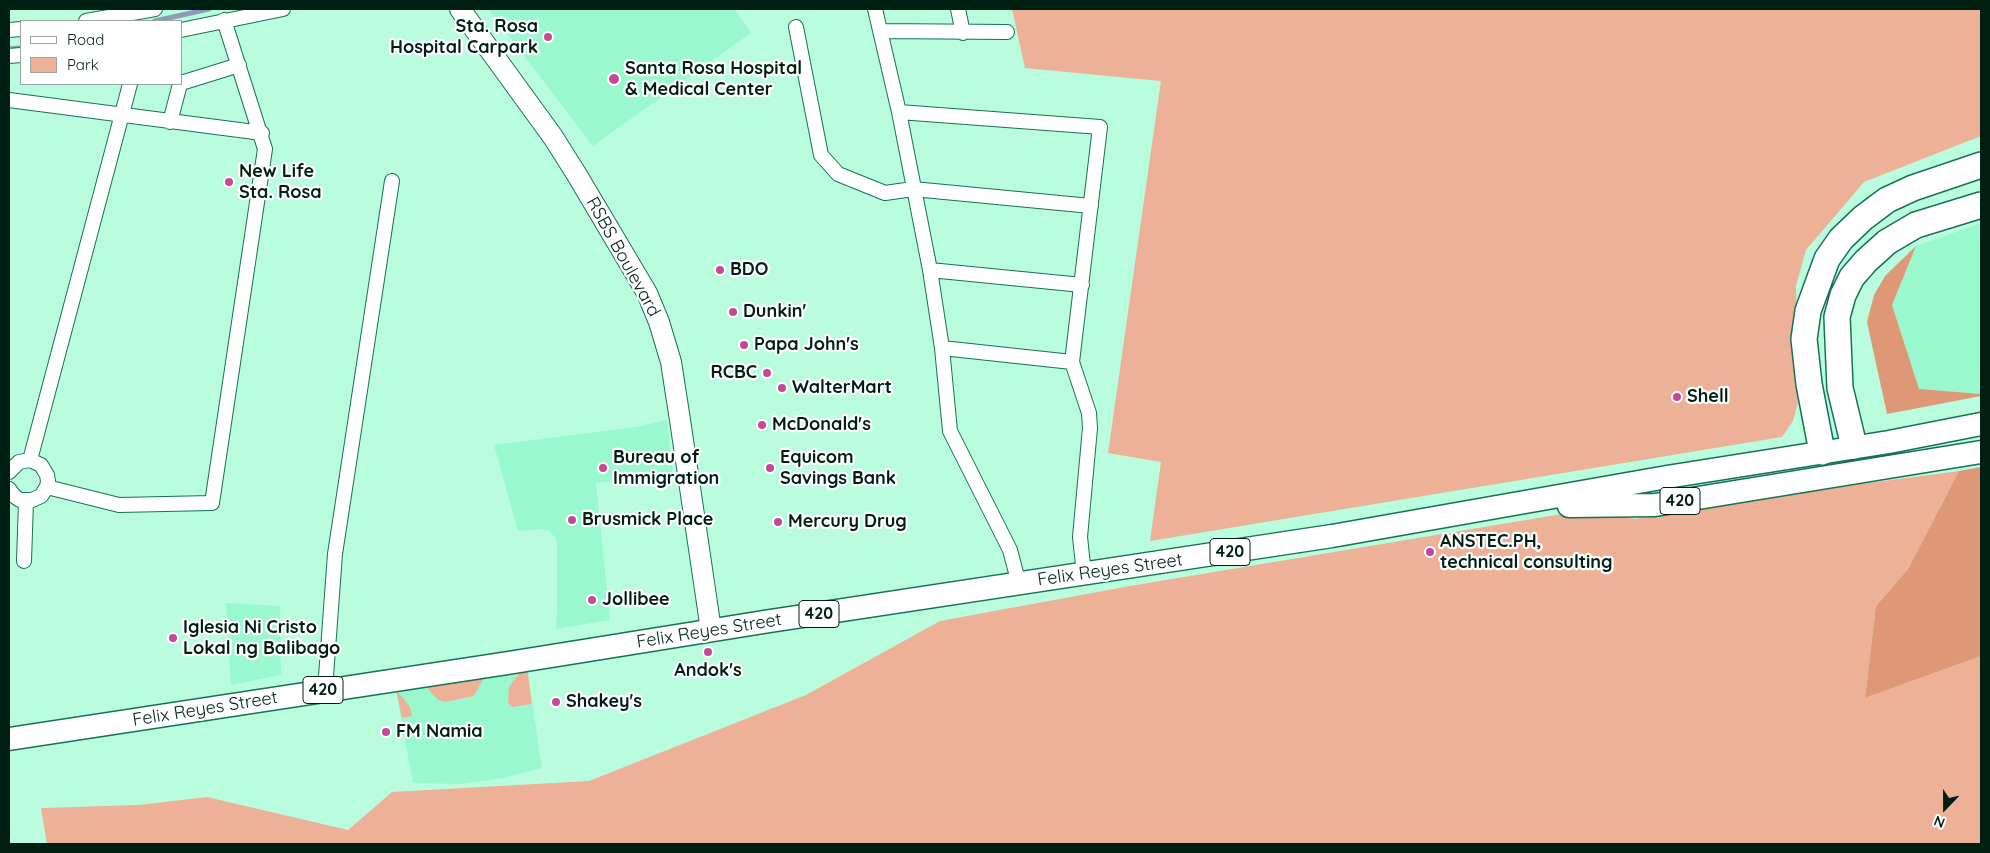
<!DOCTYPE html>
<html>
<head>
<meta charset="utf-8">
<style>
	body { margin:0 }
	#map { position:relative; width:1990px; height:853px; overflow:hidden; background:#bafcde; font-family:Quicksand,sans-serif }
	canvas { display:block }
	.frame { position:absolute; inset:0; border:10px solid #001f13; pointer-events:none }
	.legend { position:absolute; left:20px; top:20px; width:162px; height:65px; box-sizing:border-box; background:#fff; border:1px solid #99a5a1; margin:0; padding:6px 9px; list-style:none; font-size:15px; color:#001f13 }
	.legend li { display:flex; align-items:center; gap:10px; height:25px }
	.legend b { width:25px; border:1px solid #99a5a1 }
	.north { position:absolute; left:1920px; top:783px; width:50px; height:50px; -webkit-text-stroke:4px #fff; paint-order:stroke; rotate:202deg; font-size:14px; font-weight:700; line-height:20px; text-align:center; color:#001f13 }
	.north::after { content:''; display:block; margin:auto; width:18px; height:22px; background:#001f13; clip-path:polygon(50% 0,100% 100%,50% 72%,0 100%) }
</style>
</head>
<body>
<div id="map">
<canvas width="1990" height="853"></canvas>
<div class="frame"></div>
<ul class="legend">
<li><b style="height:6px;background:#fff"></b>Road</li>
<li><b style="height:14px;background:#edb197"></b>Park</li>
</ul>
<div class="north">N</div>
</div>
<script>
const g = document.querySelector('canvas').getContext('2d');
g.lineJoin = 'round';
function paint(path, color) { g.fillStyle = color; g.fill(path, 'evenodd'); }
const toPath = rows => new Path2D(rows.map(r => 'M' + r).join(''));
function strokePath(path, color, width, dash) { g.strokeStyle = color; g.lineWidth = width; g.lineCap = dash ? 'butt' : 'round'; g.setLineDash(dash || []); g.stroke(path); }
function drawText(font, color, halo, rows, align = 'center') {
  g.font = font + ' Quicksand,sans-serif'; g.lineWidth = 4.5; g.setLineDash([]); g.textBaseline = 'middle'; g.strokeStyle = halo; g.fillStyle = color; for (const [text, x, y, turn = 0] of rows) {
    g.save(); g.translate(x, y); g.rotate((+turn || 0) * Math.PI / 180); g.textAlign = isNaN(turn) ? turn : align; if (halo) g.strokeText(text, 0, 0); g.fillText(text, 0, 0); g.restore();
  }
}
paint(toPath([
	[488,9,735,9,751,33,593,146],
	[1981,223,1981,394,1919,390,1892,305,1916,246],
	[667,420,673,474,596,483,610,620,556,629,557,616,557,543,555,537,549,531,540,529,518,531,494,445,636,427],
	[226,603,280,606,281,675,231,685],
	[527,667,542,768,503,778,461,784,413,783,395,685]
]), '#9af8cf');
paint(toPath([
	[1012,9,1981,9,1981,136,1864,182,1806,250,1796,286,1799,398,1793,421,1782,437,1150,541,1161,462,1108,453,1161,81,1025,68],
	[1959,471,1908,569,1876,606,1865,698,1981,656,1981,844,47,844,41,808,139,805,207,797,348,830,392,792,589,781,806,695,940,621,1130,586,1586,510,1635,519,1824,489],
	[527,669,532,704,512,707,508,703,509,687,520,672],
	[485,676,474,696,445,702,438,700,424,684],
	[396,689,410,707,412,716,402,718]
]), '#edb197');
paint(toPath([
	[1916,246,1892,305,1919,389,1981,394,1981,396,1887,414,1867,322,1874,295,1885,276],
	[1981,467,1981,656,1865,698,1876,606,1908,569,1959,471]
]), '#de9777');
strokePath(toPath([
	[155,21,209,9],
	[9,49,21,48]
]), '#919ab4', 5);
const street = toPath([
	[875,9,899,112,930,270,942,348,950,431,1010,550,1019,584],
	[958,9,963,33],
	[86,21,155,9],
	[796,27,821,155,838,174,885,193,913,189,1091,206],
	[9,30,21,29],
	[181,30,283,9],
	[880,31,1007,32],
	[9,56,21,55],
	[181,83,239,65],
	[9,100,262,133],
	[899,112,1100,127,1072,362,1089,413,1090,428,1080,537,1084,574],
	[170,122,180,84],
	[930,270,1082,285],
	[942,348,1072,362],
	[30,460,130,84],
	[9,472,19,462,30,460,41,465,47,475,48,481,47,487,41,496,32,500,20,500,14,496,9,489],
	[47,487,119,505,212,503,265,149,224,20],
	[24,561,26,501],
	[325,690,335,554,392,181]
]);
const secondary = toPath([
	[460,9,553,137,577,175,647,293,659,322,671,362,680,420,711,630]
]);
const primary = toPath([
	[1569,506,1655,505,1981,452],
	[9,739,508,663,770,621,1332,536,1667,477,1889,442,1981,424]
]);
const highway = toPath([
	[1854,446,1840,388,1837,317,1843,295,1852,277,1866,261,1887,242,1916,225,1981,205],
	[1822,452,1809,384,1804,339,1808,311,1827,259,1841,239,1863,218,1887,200,1913,188,1981,165]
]);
strokePath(street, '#157353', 16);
strokePath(secondary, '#157353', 22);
strokePath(primary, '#157353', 25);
strokePath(highway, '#157353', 28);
strokePath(street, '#fff', 14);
strokePath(secondary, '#fff', 20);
strokePath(primary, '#fff', 22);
strokePath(highway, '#fff', 25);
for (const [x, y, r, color] of [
	[548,37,5,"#c54898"],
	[614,79,6,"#c54898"],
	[229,182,5,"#c54898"],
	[720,270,5,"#c54898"],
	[733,312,5,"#c54898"],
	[744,345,5,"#c54898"],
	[767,373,5,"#c54898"],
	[782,388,5,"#c54898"],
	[1677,397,5,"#c54898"],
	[762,425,5,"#c54898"],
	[603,468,5,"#c54898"],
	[770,468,5,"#c54898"],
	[572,520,5,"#c54898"],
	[778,522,5,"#c54898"],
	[1430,552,5,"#c54898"],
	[592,600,5,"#c54898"],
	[173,638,5,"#c54898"],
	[708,652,5,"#c54898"],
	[556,702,5,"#c54898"],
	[386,732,5,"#c54898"]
]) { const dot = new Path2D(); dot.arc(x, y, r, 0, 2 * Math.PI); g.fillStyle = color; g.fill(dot); strokePath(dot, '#fff', 2); }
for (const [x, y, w] of [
	[1680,501,40],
	[1230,552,40],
	[819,614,40],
	[323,690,40]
]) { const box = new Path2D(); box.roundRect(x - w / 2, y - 13.5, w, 27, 4); g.fillStyle = '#fff'; g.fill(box); strokePath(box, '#001f13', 1); }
drawText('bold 16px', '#001f13', null, [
	["420",1680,501],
	["420",1230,552],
	["420",819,614],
	["420",323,690]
]);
drawText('bold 18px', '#001f13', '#fff', [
	["Sta. Rosa",538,27,"right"],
	["Hospital Carpark",538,48,"right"],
	["Santa Rosa Hospital",625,69],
	["& Medical Center",625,90],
	["New Life",239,172],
	["Sta. Rosa",239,193],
	["BDO",730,270],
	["Dunkin'",743,312],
	["Papa John's",754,345],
	["RCBC",757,373,"right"],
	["WalterMart",792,388],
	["Shell",1687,397],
	["McDonald's",772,425],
	["Bureau of",613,458],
	["Immigration",613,479],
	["Equicom",780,458],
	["Savings Bank",780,479],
	["Brusmick Place",582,520],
	["Mercury Drug",788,522],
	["ANSTEC.PH,",1440,542],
	["technical consulting",1440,563],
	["Jollibee",602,600],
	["Iglesia Ni Cristo",183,628],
	["Lokal ng Balibago",183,649],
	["Andok's",708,671,"center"],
	["Shakey's",566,702],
	["FM Namia",396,732]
], 'left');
drawText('18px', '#001f13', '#fff', [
	["RSBS Boulevard",623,257,61],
	["Felix Reyes Street",1110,570,-8],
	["Felix Reyes Street",709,631,-9],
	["Felix Reyes Street",205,709,-9]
]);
</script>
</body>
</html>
